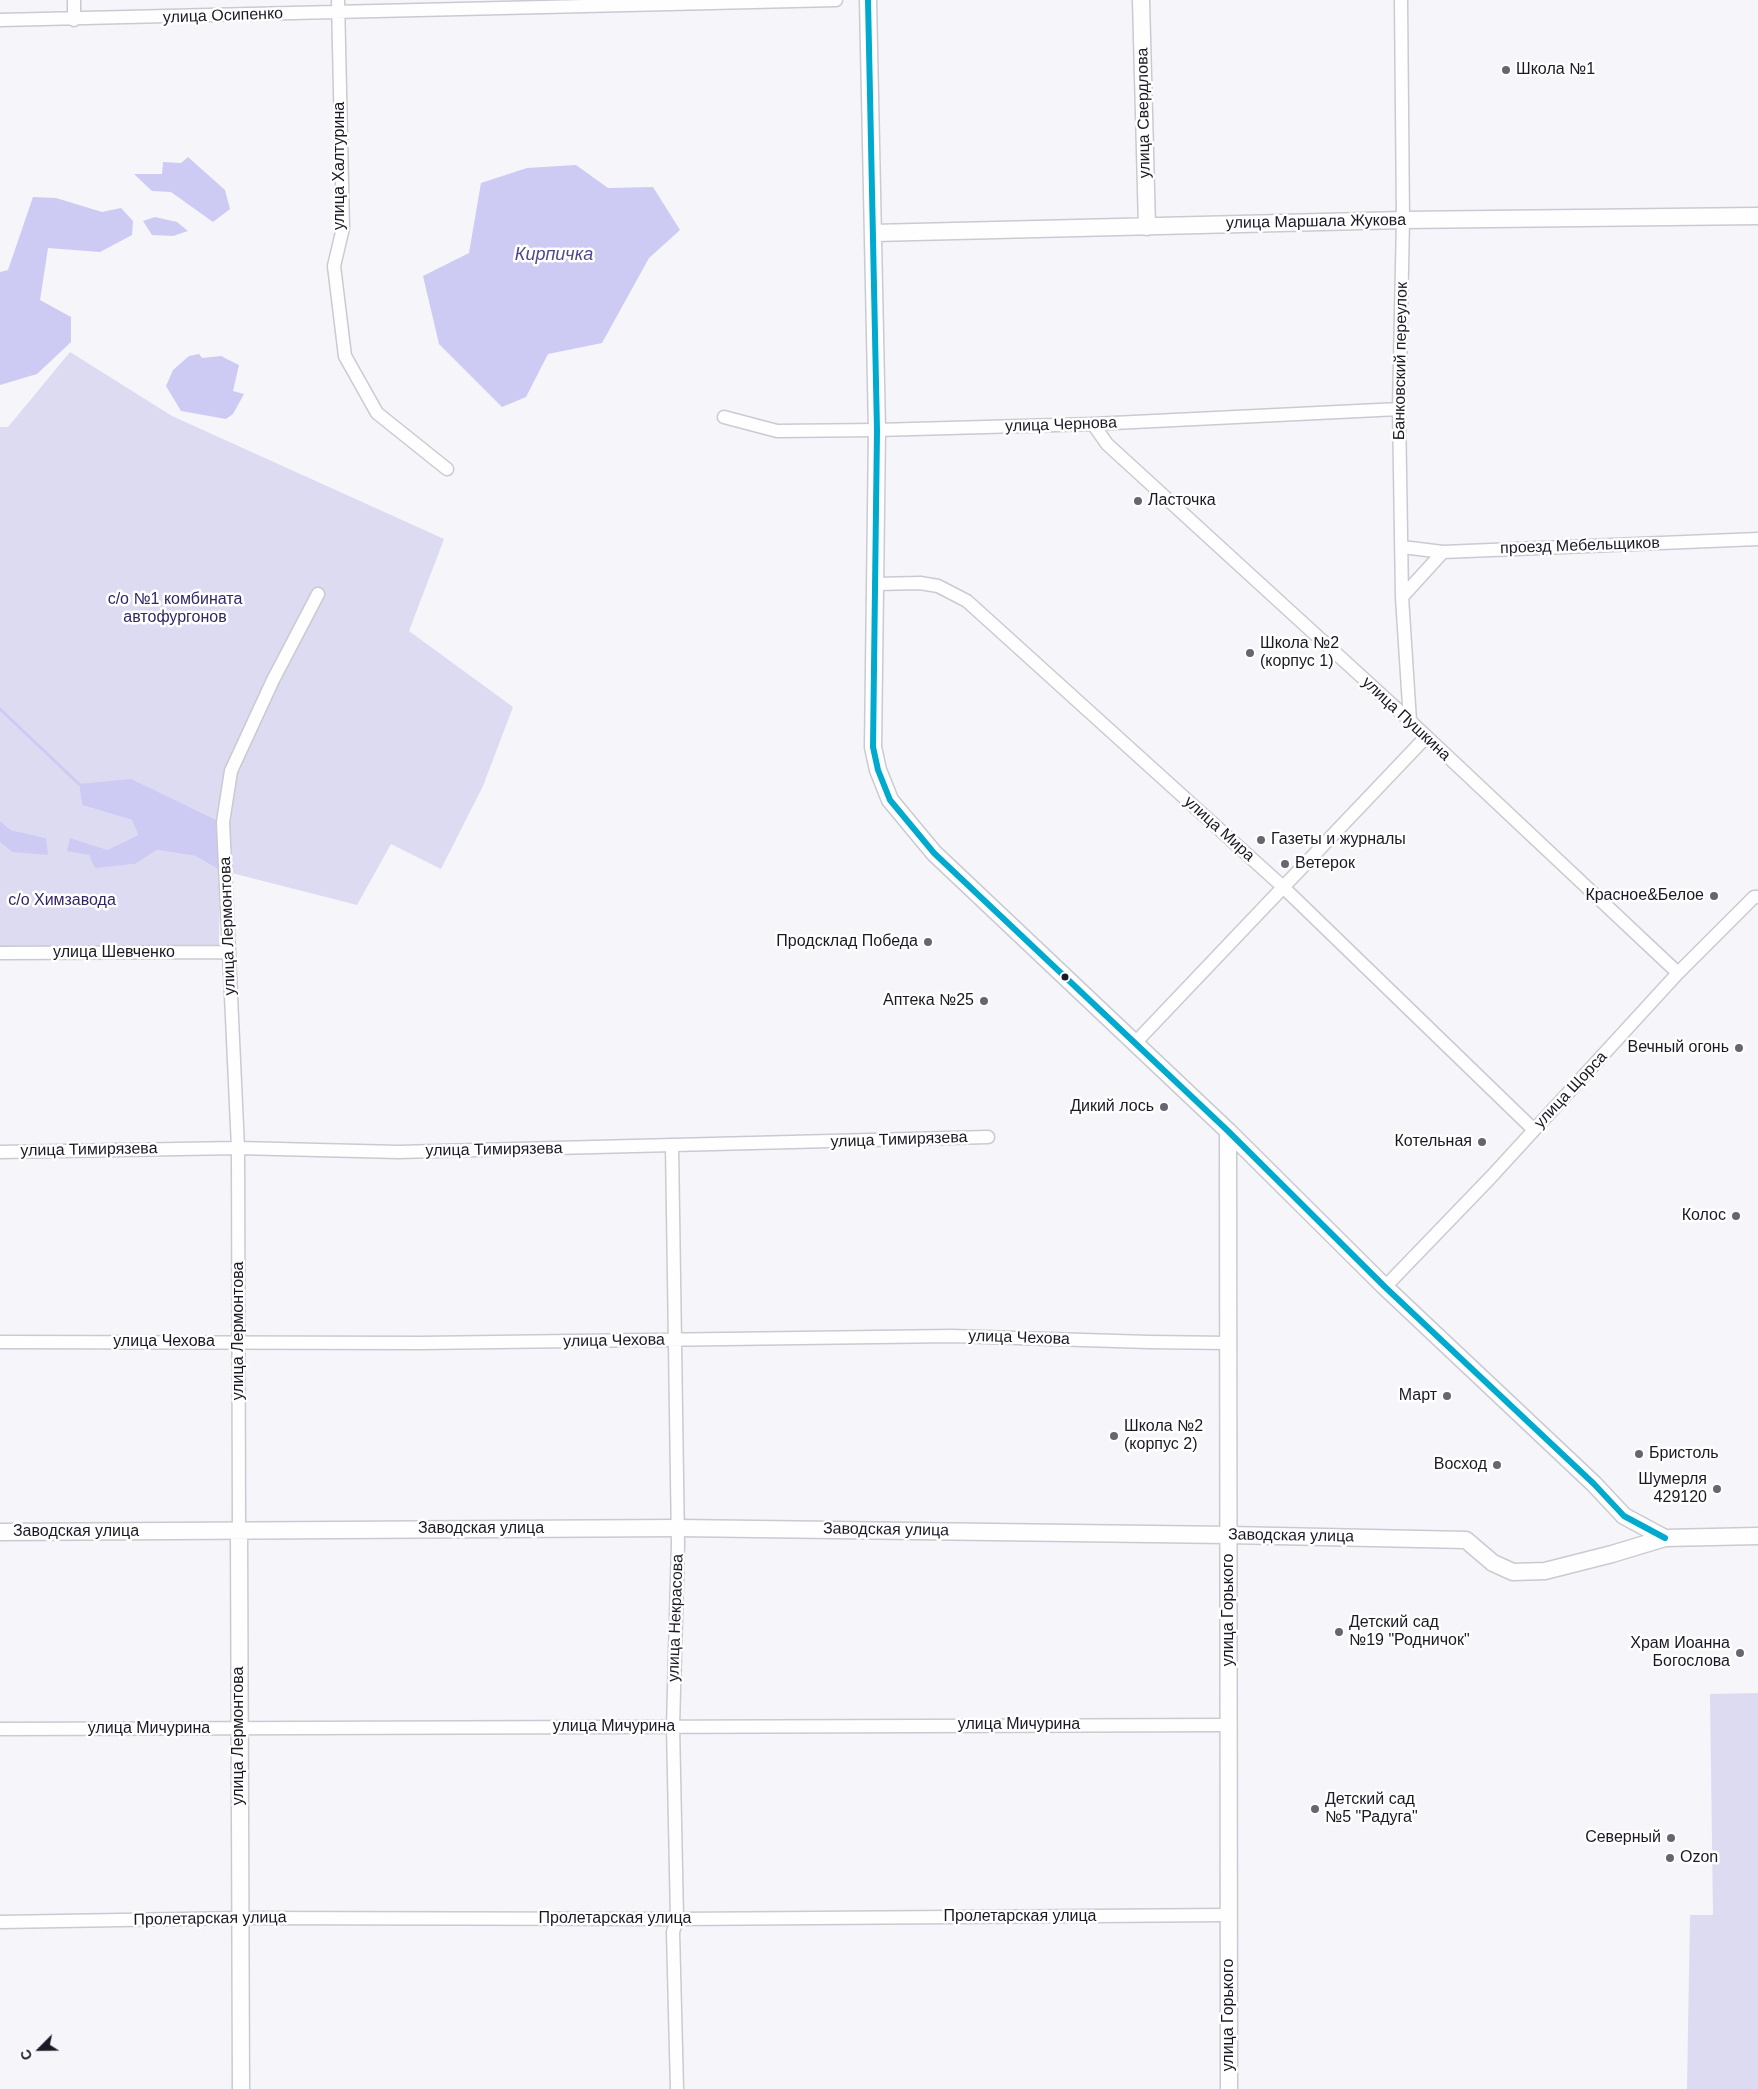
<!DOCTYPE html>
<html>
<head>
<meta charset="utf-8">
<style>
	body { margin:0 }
	#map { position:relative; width:1758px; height:2089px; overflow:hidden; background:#f5f5fa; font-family:Helvetica,sans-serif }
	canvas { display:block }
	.north { position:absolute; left:15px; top:2024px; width:50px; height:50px; -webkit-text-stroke:4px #fff; paint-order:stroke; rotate:247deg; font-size:14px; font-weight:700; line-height:20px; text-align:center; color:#1a1926 }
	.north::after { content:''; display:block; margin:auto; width:18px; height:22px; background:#1a1926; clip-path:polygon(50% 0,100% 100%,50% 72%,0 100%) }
</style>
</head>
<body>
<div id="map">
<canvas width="1758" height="2089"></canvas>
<div class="north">С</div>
</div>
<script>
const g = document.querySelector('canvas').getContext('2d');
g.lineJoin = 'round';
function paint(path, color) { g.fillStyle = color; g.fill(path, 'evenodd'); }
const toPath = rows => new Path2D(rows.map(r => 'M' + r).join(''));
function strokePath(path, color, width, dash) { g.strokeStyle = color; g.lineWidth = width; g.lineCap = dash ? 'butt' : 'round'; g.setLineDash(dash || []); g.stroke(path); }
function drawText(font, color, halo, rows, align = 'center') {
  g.font = font + ' Helvetica,sans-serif'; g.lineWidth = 5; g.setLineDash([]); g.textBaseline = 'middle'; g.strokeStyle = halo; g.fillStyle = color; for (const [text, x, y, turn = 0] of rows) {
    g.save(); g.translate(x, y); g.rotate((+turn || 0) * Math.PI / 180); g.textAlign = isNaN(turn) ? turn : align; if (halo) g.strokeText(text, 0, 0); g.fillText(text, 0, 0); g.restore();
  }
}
paint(toPath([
	[70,352,172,416,444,539,409,631,513,707,483,786,441,869,391,844,357,905,220,870,219,946,0,949,0,842,12,852,46,838,11,830,0,821,0,427,8,427],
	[79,784,219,870,195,856,157,850,135,864,96,867,89,855,107,850,138,835,132,820,82,805],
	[1758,1693,1758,2089,1687,2089,1690,1915,1713,1915,1710,1694]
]), '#dcdbf2');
paint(toPath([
	[188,157,225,190,230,209,213,222,171,192,152,191,134,174,162,174,163,162,181,163],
	[576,165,608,188,653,187,680,230,649,258,602,343,548,354,526,397,502,407,439,344,423,276,469,253,481,183,527,168],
	[33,197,56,198,102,212,121,208,133,221,132,235,100,252,48,248,40,300,71,317,71,342,37,374,0,385,0,272,8,270],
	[155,217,177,222,188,231,173,236,152,235,143,221],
	[199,354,202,358,221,356,239,365,233,391,244,394,233,414,226,419,181,411,166,386,173,370,189,356],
	[131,779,218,821,220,870,195,856,157,850,135,864,95,868,89,855,67,851,70,838,107,850,138,835,132,820,82,805,79,784],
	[0,821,11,830,46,838,48,855,12,852,0,842]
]), '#cdcaf4');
strokePath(toPath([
	[0,709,79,784]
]), '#cdcaf4', 3);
const minor = toPath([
	[74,0,74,20],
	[338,0,343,228,334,266,345,356,377,413,447,469],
	[1401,0,1403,220,1399,409,1402,597,1410,721],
	[0,20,836,0],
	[724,417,777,431,877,430,1093,424,1399,409],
	[1093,424,1107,444,1410,721,1678,973],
	[1402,547,1443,552,1758,539],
	[876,584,920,583,938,586,967,601,1282,886,1534,1130],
	[1402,597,1443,552],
	[0,953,228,952],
	[1135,1043,1426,737],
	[672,1145,678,1544,673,1726,677,1919,673,1932,677,2089],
	[0,1152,238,1148,398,1152,988,1137],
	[1385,1287,1491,1177,1678,973,1754,897,1758,897],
	[0,1342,421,1343,952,1336,1149,1342,1229,1343],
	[239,1531,238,1148,223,822,231,771,273,680,318,594],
	[0,1729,1229,1725],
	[0,1922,241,1918,677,1919,1229,1915]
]);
const tertiary = toPath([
	[868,0,877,430,873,747,878,770,890,800,934,853,1228,1131,1385,1287,1594,1484,1624,1516,1665,1538],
	[1141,0,1147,227],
	[874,233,1403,220,1758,216],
	[1228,1131,1229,2089],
	[239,1531,241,2089],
	[0,1532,677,1528,1229,1535,1466,1540,1493,1563,1513,1572,1545,1571,1612,1554,1665,1538,1758,1536]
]);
strokePath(minor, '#cacad2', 15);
strokePath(tertiary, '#cacad2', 19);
strokePath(minor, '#fefefe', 12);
strokePath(tertiary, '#fefefe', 16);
strokePath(toPath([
	[868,0,877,430,873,747,878,770,890,800,934,853,1228,1131,1385,1287,1594,1484,1624,1516,1665,1538]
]), '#00a9ce', 6);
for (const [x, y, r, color] of [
	[1506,70,5,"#676670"],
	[1138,501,5,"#676670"],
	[1250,653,5,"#676670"],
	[1261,840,5,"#676670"],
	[1285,864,5,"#676670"],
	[1714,896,5,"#676670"],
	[928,942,5,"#676670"],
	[1065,977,4.5,"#1a1926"],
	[984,1001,5,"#676670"],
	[1739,1048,5,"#676670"],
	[1164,1107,5,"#676670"],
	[1482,1142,5,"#676670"],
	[1736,1216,5,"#676670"],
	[1447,1396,5,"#676670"],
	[1114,1436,5,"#676670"],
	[1639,1454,5,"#676670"],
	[1497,1465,5,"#676670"],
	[1717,1489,5,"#676670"],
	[1339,1632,5,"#676670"],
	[1740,1653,5,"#676670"],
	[1315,1809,5,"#676670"],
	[1671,1838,5,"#676670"],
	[1670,1858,5,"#676670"]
]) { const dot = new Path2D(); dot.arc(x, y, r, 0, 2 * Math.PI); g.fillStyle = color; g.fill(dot); strokePath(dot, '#fff', 2); }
drawText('16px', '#1a1926', '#fff', [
	["улица Осипенко",223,16,-2],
	["улица Свердлова",1144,113,-91],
	["улица Халтурина",340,166,-90],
	["улица Маршала Жукова",1316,222,-1],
	["Банковский переулок",1401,361,-89],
	["улица Чернова",1061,425,-2],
	["проезд Мебельщиков",1580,546,-2],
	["улица Пушкина",1406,719,43],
	["улица Мира",1219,829,42],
	["улица Лермонтова",228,926,-92],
	["улица Шевченко",114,953],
	["улица Щорса",1571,1090,-47],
	["улица Тимирязева",899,1140,-2],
	["улица Тимирязева",89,1150,-1],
	["улица Тимирязева",494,1150,-1],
	["улица Лермонтова",239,1331,-90],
	["улица Чехова",1019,1338,2],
	["улица Чехова",614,1341,-1],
	["улица Чехова",164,1342],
	["Заводская улица",481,1529],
	["Заводская улица",886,1530,1],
	["Заводская улица",76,1532],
	["Заводская улица",1291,1536,1],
	["улица Горького",1229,1610,-90],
	["улица Некрасова",676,1618,-88],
	["улица Мичурина",1019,1725],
	["улица Мичурина",614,1727],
	["улица Мичурина",149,1729],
	["улица Лермонтова",239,1736,-90],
	["Пролетарская улица",1020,1917],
	["Пролетарская улица",210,1919,-1],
	["Пролетарская улица",615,1919],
	["улица Горького",1229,2015,-90]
]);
drawText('16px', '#1a1926', '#fff', [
	["Школа №1",1516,70,"left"],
	["Ласточка",1148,501,"left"],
	["Школа №2",1260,644,"left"],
	["(корпус 1)",1260,662,"left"],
	["Газеты и журналы",1271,840,"left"],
	["Ветерок",1295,864,"left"],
	["Красное&Белое",1704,896],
	["Продсклад Победа",918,942],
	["Аптека №25",974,1001],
	["Вечный огонь",1729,1048],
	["Дикий лось",1154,1107],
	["Котельная",1472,1142],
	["Колос",1726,1216],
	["Март",1437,1396],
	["Школа №2",1124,1427,"left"],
	["(корпус 2)",1124,1445,"left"],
	["Бристоль",1649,1454,"left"],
	["Восход",1487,1465],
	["Шумерля",1707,1480],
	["429120",1707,1498],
	["Детский сад",1349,1623,"left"],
	["№19 \"Родничок\"",1349,1641,"left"],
	["Храм Иоанна",1730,1644],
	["Богослова",1730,1662],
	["Детский сад",1325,1800,"left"],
	["№5 \"Радуга\"",1325,1818,"left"],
	["Северный",1661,1838],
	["Ozon",1680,1858,"left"]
], 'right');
drawText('16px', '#332668', '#fff', [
	["с/о №1 комбината",175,600],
	["автофургонов",175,618],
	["с/о Химзавода",62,901]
]);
drawText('italic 18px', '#52478c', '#fff', [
	["Кирпичка",554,255]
]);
</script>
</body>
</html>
